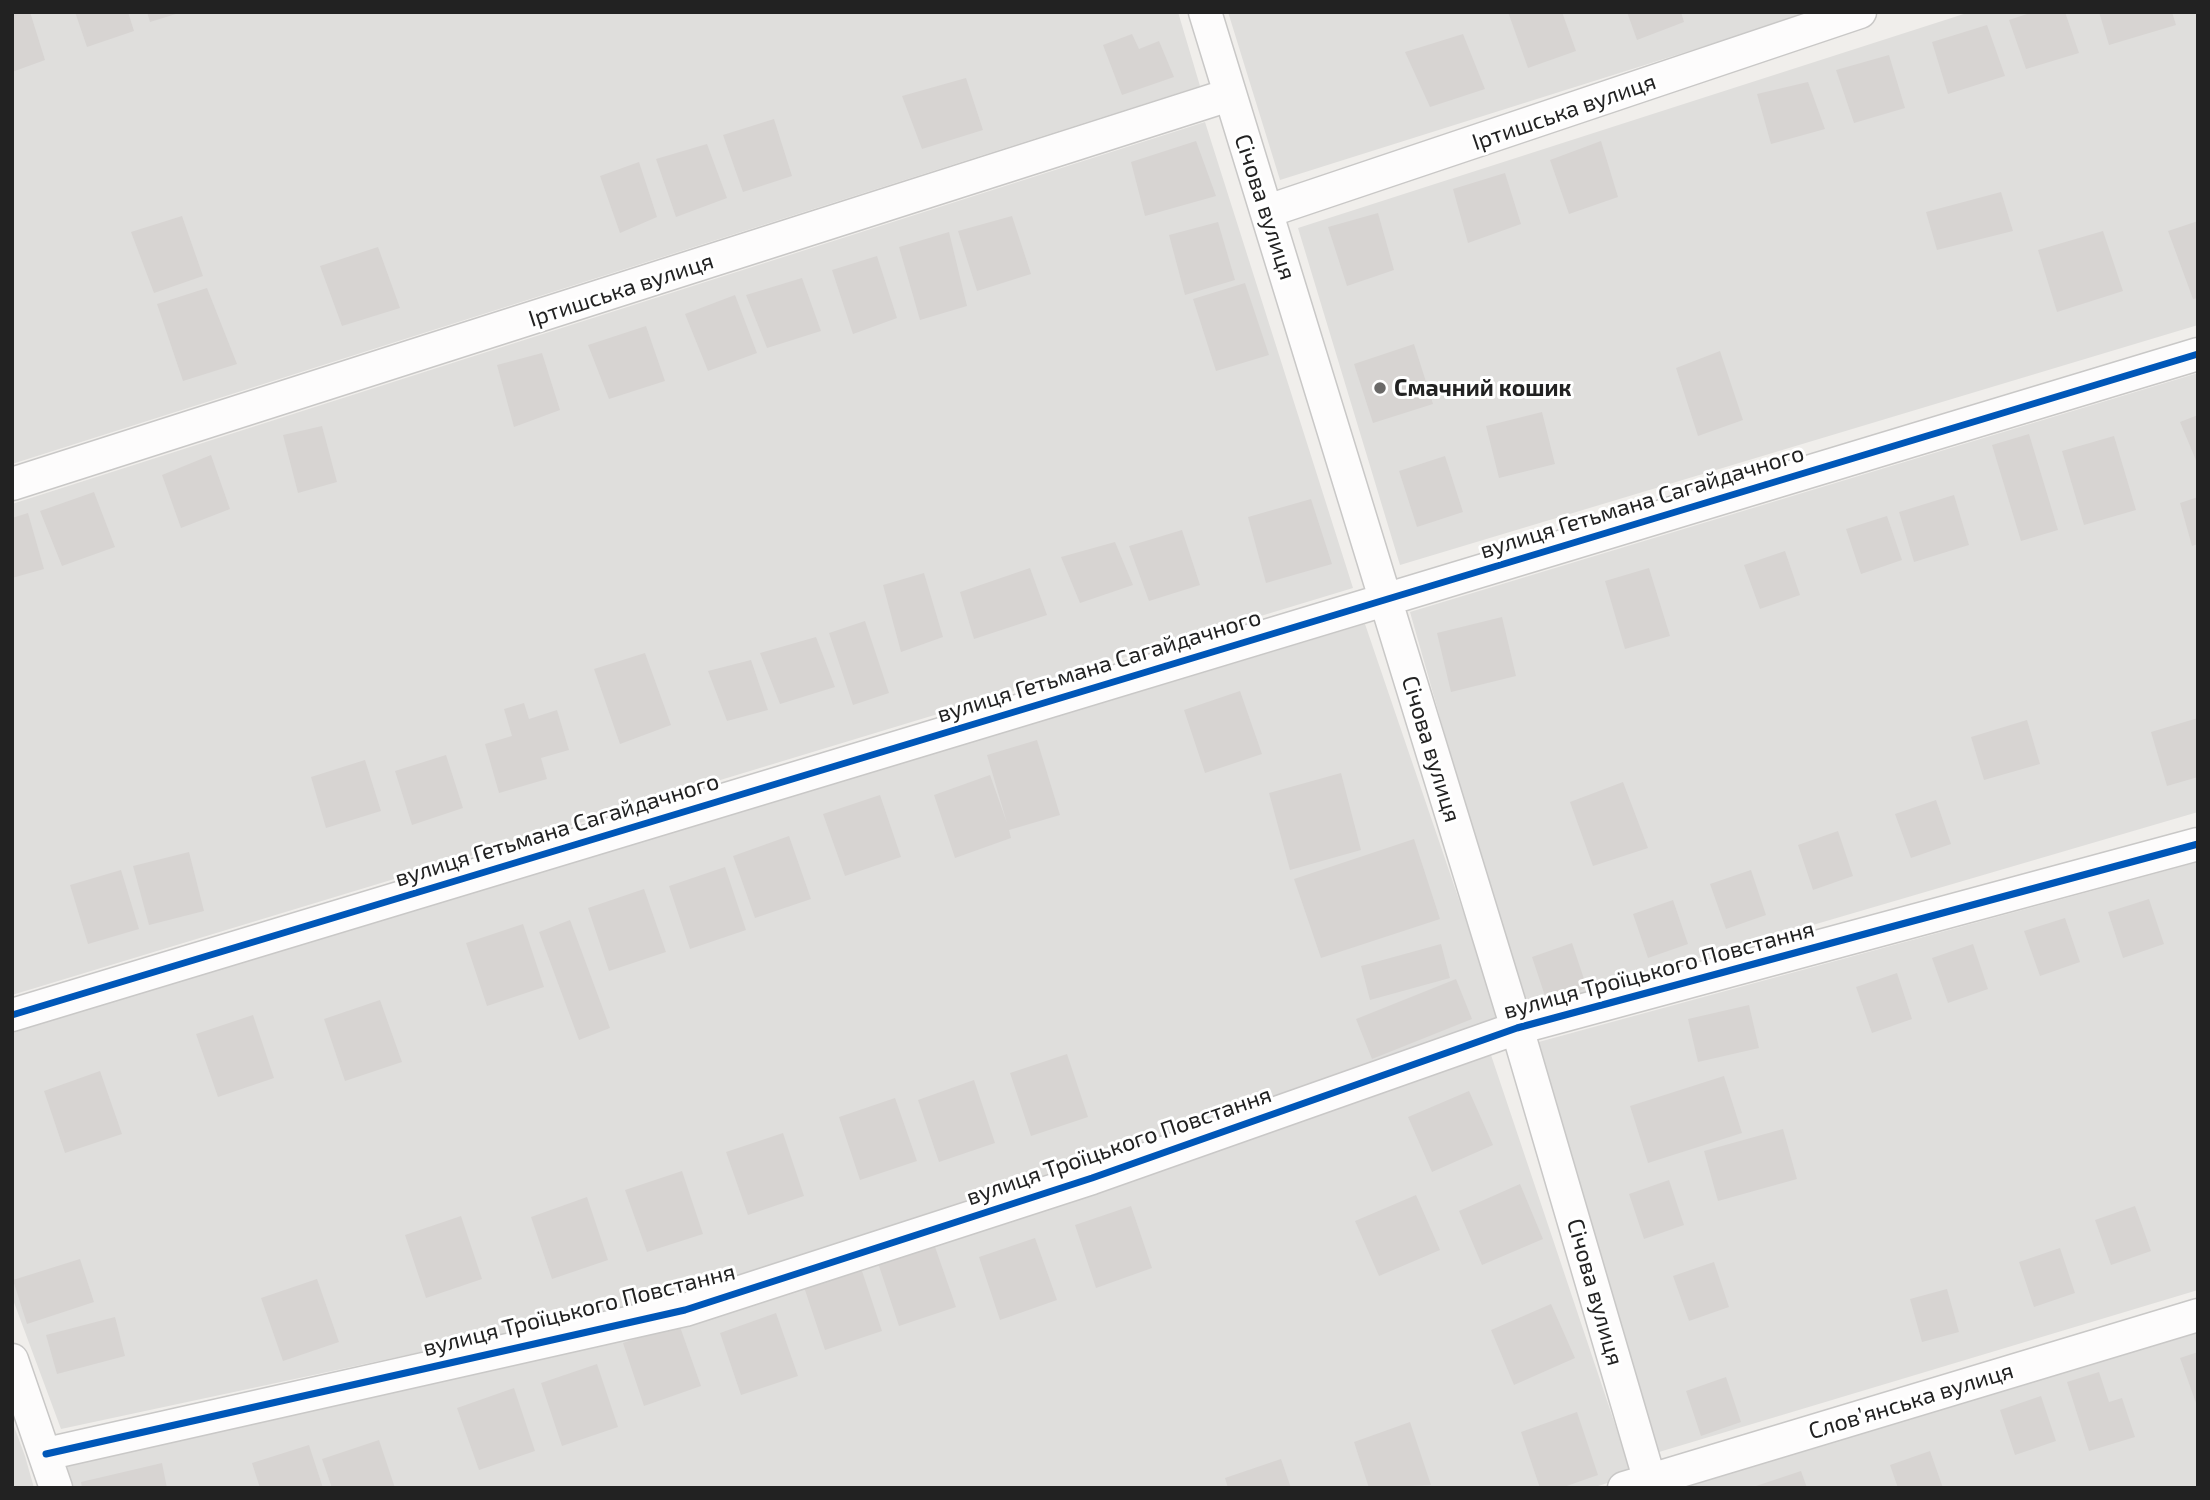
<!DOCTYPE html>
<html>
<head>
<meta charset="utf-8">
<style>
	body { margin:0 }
	#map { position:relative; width:2210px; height:1500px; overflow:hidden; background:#f0eeeb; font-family:"Exo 2",sans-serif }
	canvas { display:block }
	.frame { position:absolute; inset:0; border:14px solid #222; pointer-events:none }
</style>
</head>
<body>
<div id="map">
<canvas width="2210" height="1500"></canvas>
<div class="frame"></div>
</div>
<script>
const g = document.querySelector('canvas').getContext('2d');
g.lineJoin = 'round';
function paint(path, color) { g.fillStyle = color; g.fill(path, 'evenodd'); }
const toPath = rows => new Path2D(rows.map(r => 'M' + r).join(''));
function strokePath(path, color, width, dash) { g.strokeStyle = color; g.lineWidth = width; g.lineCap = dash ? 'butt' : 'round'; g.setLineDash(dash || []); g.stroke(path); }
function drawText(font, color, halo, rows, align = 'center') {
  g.font = font + ' "Exo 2",sans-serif'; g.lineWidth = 6; g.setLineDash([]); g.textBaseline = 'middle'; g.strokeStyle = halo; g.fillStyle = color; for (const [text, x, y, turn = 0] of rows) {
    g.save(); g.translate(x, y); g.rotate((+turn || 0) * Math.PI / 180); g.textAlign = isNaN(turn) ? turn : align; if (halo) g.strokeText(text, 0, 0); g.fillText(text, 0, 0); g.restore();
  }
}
paint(toPath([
	[12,12,1178,12,1200,86,12,464],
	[1228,12,1813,12,1280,180],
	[1970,12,2198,12,2198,325,1400,565,1298,228],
	[1205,122,1353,588,12,995,12,504],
	[2198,373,2198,812,1523,1010,1410,612],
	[1365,624,1501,1023,678,1297,61,1429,12,1297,12,1031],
	[2198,862,2198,1290,1659,1452,1535,1043],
	[1491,1055,1632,1475,1592,1488,66,1488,59,1466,694,1312],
	[2198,1323,2198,1488,1675,1488],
	[12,1421,25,1456,34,1488,12,1488]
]), '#dfdedc');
paint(toPath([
	[12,12,30,12,45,60,12,72],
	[75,12,128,12,134,31,87,47],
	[147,12,179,12,179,13,150,22],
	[1508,12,1562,12,1576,51,1528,68],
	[1627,12,1681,12,1684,22,1637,40],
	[2033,12,2065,12,2079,53,2026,69,2009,20],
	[2099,12,2172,12,2176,25,2109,45],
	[1987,25,2005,76,1948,94,1932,42],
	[1132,34,1139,49,1159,41,1174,77,1122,95,1103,45],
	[1463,34,1485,89,1430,107,1405,52],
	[1889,55,1905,108,1854,123,1836,70],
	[966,78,983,130,922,149,902,96],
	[1808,82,1825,129,1771,144,1757,94],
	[774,119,792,176,743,192,723,135],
	[1196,141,1216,196,1145,216,1131,162],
	[1601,141,1618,197,1569,214,1550,160],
	[707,144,727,198,676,217,656,159],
	[639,162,657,217,620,233,600,176],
	[1505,173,1521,224,1468,243,1453,189],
	[2001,192,2013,231,1937,250,1926,212],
	[1378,213,1394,270,1347,286,1328,227],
	[182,216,203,276,154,293,131,232],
	[1012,216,1031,274,977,291,958,231],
	[2198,221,2198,298,2193,299,2168,231],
	[1218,222,1235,280,1185,295,1169,235],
	[2103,231,2123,291,2057,312,2038,250],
	[949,232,967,306,920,320,899,247],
	[378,247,400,308,342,326,320,266],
	[877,256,897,318,853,334,832,270],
	[802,278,821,331,767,348,746,295],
	[1245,283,1269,355,1216,371,1193,299],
	[207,288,237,364,183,381,157,304],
	[735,295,757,353,708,371,685,314],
	[646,326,665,381,609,399,588,345],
	[1414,344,1433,404,1373,423,1354,364],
	[1720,351,1743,420,1698,436,1676,368],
	[542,353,560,410,514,427,497,365],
	[1542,412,1555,464,1499,478,1486,426],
	[2198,415,2198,465,2180,422],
	[322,426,337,482,298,493,283,435],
	[2029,434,2058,530,2021,541,1992,445],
	[2114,436,2136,510,2084,525,2062,451],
	[211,455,230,509,181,528,162,475],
	[1445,456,1463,512,1417,527,1399,471],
	[94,492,115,547,62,566,40,511],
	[1954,495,1969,545,1914,562,1899,512],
	[2198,497,2198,544,2192,546,2180,503],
	[1311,499,1332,564,1266,583,1248,517],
	[28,513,44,569,12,578,12,518],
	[1887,516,1902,560,1861,574,1846,529],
	[1182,530,1200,585,1149,601,1129,546],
	[1115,542,1133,585,1080,603,1061,557],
	[1785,551,1800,595,1760,609,1744,565],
	[1030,568,1047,615,974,639,960,592],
	[1649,568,1670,636,1625,649,1605,581],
	[924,573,943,637,901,652,883,585],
	[1502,617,1516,676,1451,692,1437,633],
	[865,621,889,693,853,705,829,633],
	[816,637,835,687,780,704,760,653],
	[645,653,671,725,620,744,594,669],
	[751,660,768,710,727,721,708,671],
	[1240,691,1262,754,1205,773,1184,710],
	[524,703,529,719,557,710,569,750,541,758,547,779,499,793,485,744,512,736,504,709],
	[2198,718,2198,777,2167,786,2151,732],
	[2027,720,2040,764,1984,780,1971,737],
	[1037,740,1060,815,1009,830,1011,838,955,858,934,795,990,775,1007,823,987,755],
	[446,755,463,808,412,825,395,771],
	[365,760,381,811,326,828,311,777],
	[1341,773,1361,850,1290,870,1269,793],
	[1623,782,1648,848,1593,866,1570,802],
	[880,795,901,857,845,876,823,814],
	[1936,800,1951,844,1911,858,1895,814],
	[1838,831,1853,876,1813,890,1798,845],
	[789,836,811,899,755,918,733,856],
	[1414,839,1440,919,1321,958,1294,879],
	[189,852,204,911,149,925,133,866],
	[725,867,746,930,690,949,669,886],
	[121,870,139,929,88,944,70,885],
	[1751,870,1766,915,1726,929,1710,884],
	[644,889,666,952,609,971,588,908],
	[2149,899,2164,944,2123,958,2108,912],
	[1673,900,1688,944,1648,958,1633,914],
	[2065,918,2080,962,2040,976,2024,931],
	[570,920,610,1028,579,1040,539,932],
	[523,924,544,987,487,1006,466,943],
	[1572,943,1587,988,1547,1002,1532,957],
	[1441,944,1450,978,1370,1000,1361,966],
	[1973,944,1988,989,1948,1003,1932,958],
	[1897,973,1912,1019,1872,1033,1856,987],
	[1456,979,1472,1019,1372,1059,1356,1019],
	[380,1000,402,1062,345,1081,324,1019],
	[1749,1005,1759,1048,1698,1062,1688,1019],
	[253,1015,274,1078,218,1097,196,1034],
	[1067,1054,1088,1117,1031,1136,1010,1073],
	[100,1071,122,1134,65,1153,44,1091],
	[1724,1076,1742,1133,1648,1163,1630,1106],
	[974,1080,995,1143,939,1162,918,1100],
	[1469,1091,1493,1145,1432,1172,1408,1117],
	[895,1098,917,1161,860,1180,839,1117],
	[1783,1129,1797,1179,1718,1201,1704,1151],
	[783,1133,804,1196,748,1215,726,1152],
	[682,1171,703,1234,647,1252,625,1190],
	[1669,1180,1684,1225,1644,1239,1629,1194],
	[1520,1184,1543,1239,1482,1265,1459,1211],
	[1416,1195,1440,1250,1379,1276,1355,1221],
	[587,1197,608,1260,552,1279,531,1217],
	[1131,1206,1152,1268,1096,1288,1075,1225],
	[2135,1206,2151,1251,2111,1265,2095,1220],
	[461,1216,482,1279,426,1298,405,1235],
	[1035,1238,1057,1300,1000,1320,979,1257],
	[934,1244,956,1307,899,1326,878,1263],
	[2060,1248,2075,1293,2034,1307,2019,1262],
	[80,1259,94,1302,27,1324,13,1280],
	[1714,1262,1729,1307,1689,1321,1673,1276],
	[861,1268,882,1331,825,1350,804,1287],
	[317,1279,339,1342,283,1361,261,1298],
	[1947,1289,1959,1332,1922,1342,1910,1299],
	[1551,1304,1575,1358,1514,1385,1491,1330],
	[776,1313,798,1376,741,1395,720,1333],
	[115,1317,125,1356,57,1374,46,1335],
	[679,1324,701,1386,644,1406,623,1343],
	[2198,1352,2198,1402,2196,1403,2180,1358],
	[597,1364,618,1427,562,1446,541,1383],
	[2099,1372,2109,1402,2122,1398,2135,1437,2089,1451,2067,1382],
	[1726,1377,1741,1422,1701,1436,1686,1391],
	[514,1388,535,1451,479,1470,457,1408],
	[2041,1396,2056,1441,2015,1455,2000,1410],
	[1577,1412,1598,1475,1561,1488,1540,1488,1521,1432],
	[1410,1422,1431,1485,1369,1488,1354,1442],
	[379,1440,395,1488,332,1488,322,1459],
	[309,1445,323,1488,260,1488,252,1463],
	[1930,1451,1943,1488,1898,1488,1890,1465],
	[1281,1459,1291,1488,1228,1488,1225,1478],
	[162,1463,167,1488,82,1488,81,1482],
	[1801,1471,1807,1488,1753,1488,1753,1487]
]), '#d7d4d2');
const minor = toPath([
	[1205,12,1517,1028,1652,1488],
	[1268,211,1860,12],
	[12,484,1229,95],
	[12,1015,2198,354],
	[12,1360,56,1488],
	[46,1454,685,1310,1092,1178,1517,1028,2198,844],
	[1624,1488,2198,1315]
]);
strokePath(minor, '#c9c8c7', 35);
strokePath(minor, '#fdfcfc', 32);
strokePath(toPath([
	[12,1015,2198,354],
	[46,1454,685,1310,1092,1178,1517,1028,2198,844]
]), '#0057b8', 7);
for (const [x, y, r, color] of [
	[1380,388,7,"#6a6968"]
]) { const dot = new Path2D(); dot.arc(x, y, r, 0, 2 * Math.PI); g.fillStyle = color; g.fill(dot); strokePath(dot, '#fff', 2.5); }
drawText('23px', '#222', '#fff', [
	["Іртишська вулиця",1564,112,-19],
	["Січова вулиця",1265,207,72],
	["Іртишська вулиця",621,290,-18],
	["вулиця Гетьмана Сагайдачного",1642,502,-17],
	["вулиця Гетьмана Сагайдачного",1099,666,-17],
	["Січова вулиця",1431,749,73],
	["вулиця Гетьмана Сагайдачного",557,830,-17],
	["вулиця Троїцького Повстання",1659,970,-15],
	["вулиця Троїцького Повстання",1119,1146,-19],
	["Січова вулиця",1595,1292,74],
	["вулиця Троїцького Повстання",579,1310,-14],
	["Словʼянська вулиця",1911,1401,-17]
]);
drawText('bold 23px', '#222', '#fff', [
	["Смачний кошик",1394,388]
], 'left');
</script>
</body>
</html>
